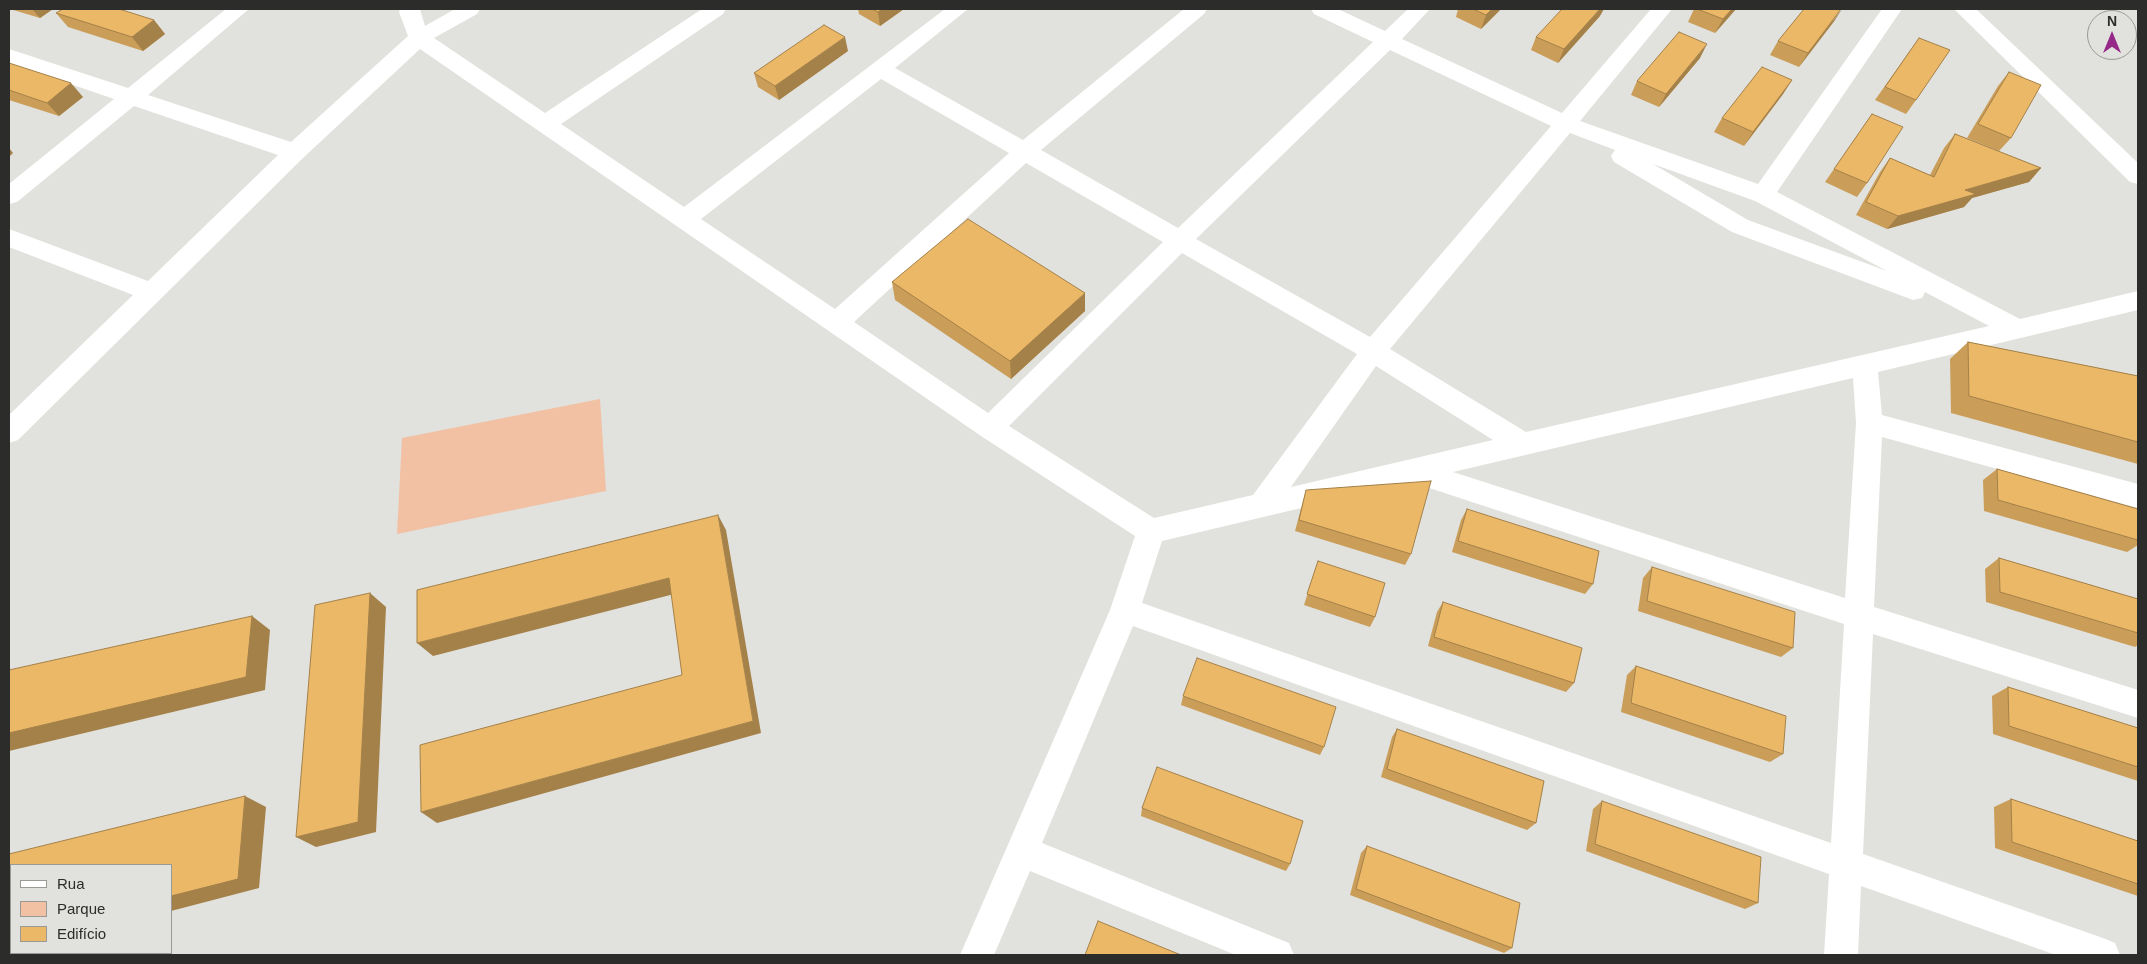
<!DOCTYPE html>
<html>
<head>
<meta charset="utf-8">
<style>
	body { margin:0 }
	#map { position:relative; width:2147px; height:964px; overflow:hidden; background:#e1e1dd; font-family:Arial,sans-serif }
	canvas { display:block }
	.frame { position:absolute; inset:0; border:10px solid #2c2c2a; pointer-events:none }
	.legend { position:absolute; left:10px; top:864px; width:162px; height:90px; box-sizing:border-box; background:#e1e1dd; border:1px solid #999995; margin:0; padding:6px 9px; list-style:none; font-size:15px; color:#2c2c2a }
	.legend li { display:flex; align-items:center; gap:10px; height:25px }
	.legend b { width:25px; border:1px solid #999995 }
	.north { position:absolute; left:2087px; top:10px; width:50px; height:50px; box-sizing:border-box; background:#e1e1dd; border:1px solid #999995; border-radius:50%; rotate:0deg; font-size:14px; font-weight:700; line-height:20px; text-align:center; color:#2c2c2a }
	.north::after { content:''; display:block; margin:auto; width:18px; height:22px; background:#952889; clip-path:polygon(50% 0,100% 100%,50% 72%,0 100%) }
</style>
</head>
<body>
<div id="map">
<canvas width="2147" height="964"></canvas>
<div class="frame"></div>
<ul class="legend">
<li><b style="height:6px;background:#fff"></b>Rua</li>
<li><b style="height:14px;background:#f2c0a3"></b>Parque</li>
<li><b style="height:14px;background:#ebb868"></b>Edifício</li>
</ul>
<div class="north">N</div>
</div>
<script>
const g = document.querySelector('canvas').getContext('2d');
g.lineJoin = 'round';
function paint(path, color) { g.fillStyle = color; g.fill(path, 'evenodd'); }
const toPath = rows => new Path2D(rows.map(r => 'M' + r).join(''));
function strokePath(path, color, width, dash) { g.strokeStyle = color; g.lineWidth = width; g.lineCap = dash ? 'butt' : 'round'; g.setLineDash(dash || []); g.stroke(path); }
paint(toPath([
	[600,399,606,491,397,534,402,438]
]), '#f2c0a3');
paint(toPath([
	[226,9,249,9,148,95,291,142,408,36,399,12,400,9,420,9,425,26,455,9,480,9,477,14,434,38,545,113,702,9,726,9,723,14,561,124,684,207,945,9,968,9,895,68,1023,140,1184,9,1207,9,1204,14,1041,150,1178,228,1373,42,1314,14,1311,9,1338,9,1385,31,1408,9,1430,9,1402,39,1562,113,1651,9,1672,9,1580,121,1758,184,1882,9,1902,9,1777,192,2020,319,2138,291,2138,310,1878,372,1882,415,2138,484,2138,508,1882,437,1874,607,2138,690,2138,718,1873,634,1863,854,2103,938,2115,943,2120,955,2056,955,1861,886,1858,955,1824,955,1829,874,1133,626,1042,843,1289,943,1294,955,1236,955,1030,871,994,955,960,955,1110,610,1135,536,981,436,420,49,303,158,18,440,9,443,9,415,133,295,9,247,9,229,148,281,278,155,134,106,17,202,9,204,9,184,114,99,9,63,9,49,128,88,226,9],
	[1390,50,1551,126,1370,337,1196,239,1390,50],
	[881,79,1009,153,835,309,701,219,881,79],
	[1570,133,1615,150,1611,156,1614,162,1732,232,1913,300,1922,298,1925,292,1989,326,1526,432,1390,349,1570,133],
	[1026,163,1163,242,988,413,854,322,1026,163],
	[1653,164,1755,201,1887,271,1748,220,1653,164],
	[1182,253,1357,354,1253,495,1154,518,1009,426,1182,253],
	[1376,366,1493,440,1291,487,1376,366],
	[1853,378,1856,423,1845,598,1453,472,1853,378],
	[1411,482,1844,624,1831,843,1142,603,1162,541,1411,482],
	[1954,9,1976,9,2138,163,2138,184,2130,182,1954,9]
]), '#fff');
paint(toPath([
	[10,9,53,9,40,18],
	[858,9,904,9,880,26,859,14],
	[1458,9,1501,9,1481,29,1456,17],
	[1694,9,1736,9,1715,33,1688,22],
	[56,13,154,20,165,34,143,51,68,27],
	[1600,16,1558,63,1531,50,1536,37],
	[1835,20,1799,67,1770,55,1778,41],
	[1919,38,1916,100,1906,114,1875,100],
	[848,51,779,100,758,87,754,73],
	[1700,58,1659,107,1631,95,1637,81],
	[9,63,83,97,59,116,9,100],
	[2009,72,2011,138,1999,151,1967,138,1998,86],
	[1792,80,1783,94,1744,146,1714,132,1722,118],
	[1872,114,1867,183,1857,197,1825,182],
	[1955,134,2041,168,2029,182,1972,198,1964,207,1887,229,1856,215,1880,172,1890,158,1930,175,1944,148],
	[892,282,1085,311,1011,379,895,300],
	[1968,342,2138,376,2138,464,1951,413,1950,359],
	[1997,469,2138,509,2138,545,2127,552,1984,511,1983,480],
	[1306,490,1411,554,1405,565,1295,531],
	[1467,509,1593,584,1585,594,1452,552,1461,520],
	[1999,558,2138,599,2138,645,2135,647,1986,602,1985,569],
	[1318,561,1375,617,1370,627,1304,605],
	[1652,567,1793,648,1781,657,1638,611,1643,578],
	[1443,602,1574,683,1566,692,1428,646,1437,612],
	[1636,666,1783,754,1770,762,1621,712,1627,675],
	[2008,687,2138,728,2138,781,1993,734,1992,696],
	[1183,696,1324,747,1320,755,1181,705],
	[1397,729,1536,823,1527,830,1381,777,1392,737],
	[2011,799,2138,841,2138,896,1995,848,1994,807],
	[1602,801,1758,903,1745,909,1586,851,1593,809],
	[1142,808,1290,864,1286,871,1141,816],
	[1367,846,1512,948,1504,953,1350,895,1361,853]
]), '#ca9e59');
paint(toPath([
	[32,9,53,9,40,18],
	[882,9,904,9,880,26,878,12],
	[1492,9,1501,9,1481,29,1486,15],
	[1600,9,1604,9,1600,16,1558,63,1564,49],
	[1732,9,1736,9,1715,33,1723,19],
	[1842,9,1835,20,1799,67,1808,53],
	[154,20,165,34,143,51,132,37],
	[845,37,848,51,779,100,775,86],
	[1707,44,1700,58,1659,107,1666,94],
	[1792,80,1783,94,1744,146,1753,132],
	[71,83,83,97,59,116,47,103],
	[9,148,13,153,9,157],
	[2041,168,2029,182,1972,198,1964,207,1887,229,1898,216,1965,190],
	[1085,293,1085,311,1011,379,1010,361],
	[718,515,726,530,761,733,437,823,421,812,753,721],
	[669,578,678,593,433,656,417,643],
	[370,593,386,607,376,832,316,847,296,837],
	[252,616,270,630,265,690,9,751,9,733],
	[245,796,266,807,259,888,171,911,171,896],
	[9,937,11,937,11,952,9,952]
]), '#a48149');
const building = toPath([
	[63,9,119,9,154,20,132,37,56,13,63,9],
	[872,9,882,9,878,12,872,9],
	[1473,9,1492,9,1486,15,1473,9],
	[1562,9,1600,9,1564,49,1536,37,1562,9],
	[1697,9,1732,9,1723,19,1697,9],
	[1804,9,1841,9,1808,53,1778,41,1804,9],
	[824,25,845,37,775,86,754,73,824,25],
	[1679,32,1707,44,1666,94,1637,81,1679,32],
	[1919,38,1950,50,1916,100,1885,87,1919,38],
	[9,63,71,83,47,103,9,90,9,63],
	[1762,67,1792,80,1753,132,1722,118,1762,67],
	[2009,72,2041,85,2011,138,1978,124,2009,72],
	[1872,114,1903,127,1867,183,1834,169,1872,114],
	[1955,134,2041,168,1965,190,1976,194,1898,216,1866,202,1890,158,1934,177,1955,134],
	[968,219,1085,293,1010,361,892,282,968,219],
	[1968,342,2138,376,2138,442,1969,396,1968,342],
	[1997,469,2138,509,2138,540,1998,500,1997,469],
	[1431,481,1411,554,1299,520,1306,490,1431,481],
	[1467,509,1599,551,1593,584,1458,541,1467,509],
	[718,515,753,721,421,812,420,745,682,675,669,578,417,643,417,590,718,515],
	[1999,558,2138,599,2138,633,2000,592,1999,558],
	[1318,561,1385,583,1375,617,1307,594,1318,561],
	[1652,567,1795,612,1793,648,1647,601,1652,567],
	[370,593,358,822,296,837,315,605,370,593],
	[1443,602,1582,648,1574,683,1434,637,1443,602],
	[252,616,246,677,9,733,9,670,252,616],
	[1197,658,1336,707,1324,747,1183,696,1197,658],
	[1636,666,1786,716,1783,754,1631,703,1636,666],
	[2008,687,2138,728,2138,767,2009,726,2008,687],
	[1397,729,1544,781,1536,823,1387,769,1397,729],
	[1157,767,1303,821,1290,864,1142,808,1157,767],
	[245,796,238,879,171,896,171,865,11,865,11,937,9,937,9,854,245,796],
	[2011,799,2138,841,2138,884,2012,842,2011,799],
	[1602,801,1761,857,1758,903,1595,844,1602,801],
	[1367,846,1520,903,1512,948,1356,889,1367,846],
	[1098,921,1181,955,1085,955,1098,921]
]);
paint(building, '#ebb868');
strokePath(building, '#a48149', 1);
</script>
</body>
</html>
